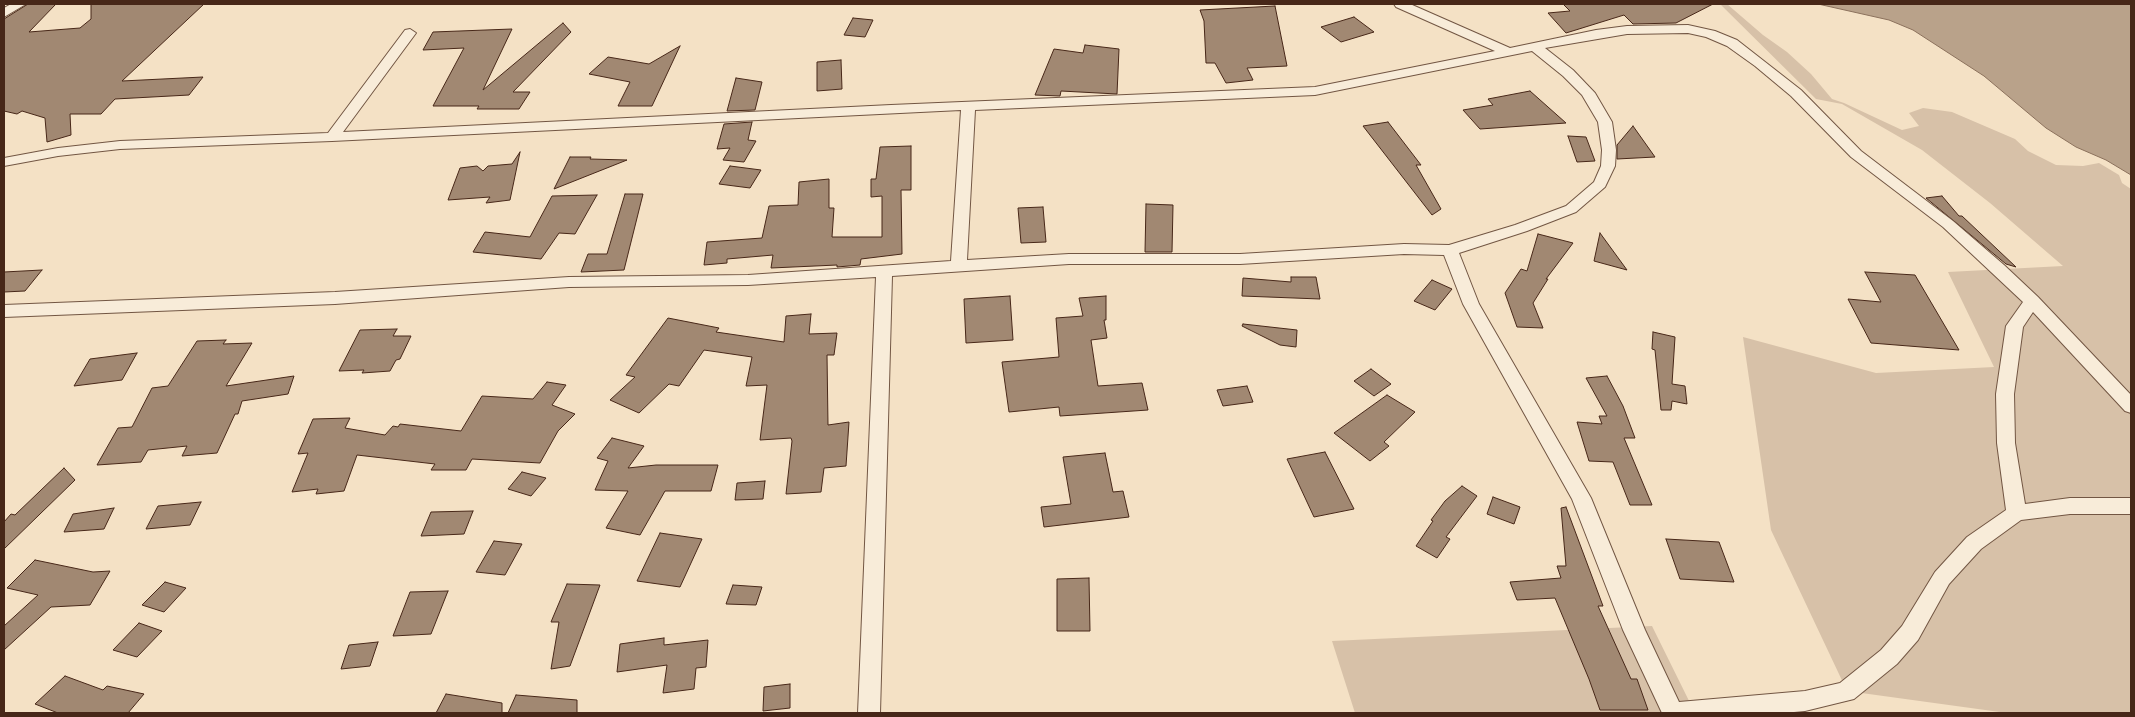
<!DOCTYPE html>
<html>
<head>
<meta charset="utf-8">
<style>
	body { margin:0 }
	#map { position:relative; width:2135px; height:717px; overflow:hidden; background:#f4e1c5; font-family:Alegreya,serif }
	canvas { display:block }
	.frame { position:absolute; inset:0; border:5px solid #472718; pointer-events:none }
</style>
</head>
<body>
<div id="map">
<canvas width="2135" height="717"></canvas>
<div class="frame"></div>
</div>
<script>
const g = document.querySelector('canvas').getContext('2d');
g.lineJoin = 'round';
function paint(path, color) { g.fillStyle = color; g.fill(path, 'evenodd'); }
const toPath = rows => new Path2D(rows.map(r => 'M' + r).join(''));
function strokePath(path, color, width, dash) { g.strokeStyle = color; g.lineWidth = width; g.lineCap = dash ? 'butt' : 'round'; g.setLineDash(dash || []); g.stroke(path); }
paint(toPath([
	[1720,4,1727,4,1763,35,1787,52,1811,74,1832,99,1844,103,1902,130,1919,126,1909,113,1923,108,1952,112,2015,139,2028,151,2056,165,2083,166,2099,163,2119,175,2122,183,2131,189,2131,713,2007,713,1847,691,1771,530,1743,337,1876,373,1994,367,1948,272,2063,266,1990,203,1922,150,1842,104,1816,99],
	[1652,626,1695,713,1355,713,1332,641]
]), '#d7c1a8');
const water = toPath([
	[1818,4,2131,4,2131,175,2106,160,2076,147,2046,128,1984,76,1913,30,1889,20,1818,4]
]);
paint(water, '#b9a28a');
strokePath(water, '#8b715c', 1);
const building = toPath([
	[28,4,56,4,29,32,80,28,91,19,91,4,204,4,122,81,203,77,189,95,115,99,101,114,70,114,71,135,47,142,45,118,22,111,17,114,4,111,4,19,28,4],
	[1563,4,1713,4,1676,23,1633,24,1624,15,1566,33,1548,13,1570,11,1563,4],
	[1275,6,1287,66,1247,68,1253,80,1226,83,1215,63,1206,63,1204,21,1200,10,1275,6],
	[1354,17,1374,32,1341,42,1321,27,1354,17],
	[853,18,873,20,865,37,844,35,853,18],
	[563,23,571,32,513,92,530,92,519,109,477,109,479,106,433,106,464,48,423,50,433,32,512,29,483,90,563,23],
	[1085,45,1119,49,1117,94,1061,91,1060,96,1035,95,1054,49,1083,53,1085,45],
	[680,46,652,106,618,106,630,82,589,74,608,57,649,64,680,46],
	[841,60,842,89,817,91,817,62,841,60],
	[736,78,762,82,755,110,727,111,736,78],
	[1530,91,1566,123,1480,129,1463,110,1493,105,1488,99,1530,91],
	[752,122,748,140,756,141,744,162,723,160,730,148,717,149,724,124,752,122],
	[1388,122,1421,165,1416,165,1441,209,1432,215,1363,126,1388,122],
	[1633,126,1655,157,1617,159,1617,145,1633,126],
	[1568,136,1586,137,1595,161,1577,162,1568,136],
	[911,146,911,190,901,190,902,254,861,259,860,265,837,267,837,265,771,268,773,255,727,259,727,263,704,265,707,242,762,238,769,206,798,205,799,182,829,179,829,208,834,208,832,237,882,237,882,196,871,197,871,179,876,179,880,147,911,146],
	[520,152,510,200,486,203,490,197,448,200,460,168,477,166,483,171,488,166,512,164,520,152],
	[570,157,591,157,590,159,627,160,554,189,570,157],
	[730,166,761,170,750,188,719,184,730,166],
	[625,194,643,194,624,270,581,272,588,254,607,254,625,194],
	[597,195,575,234,559,233,541,259,473,252,485,232,530,237,552,196,597,195],
	[1942,196,1959,216,1962,216,2016,267,2006,264,1926,198,1942,196],
	[1146,204,1173,205,1172,252,1145,252,1146,204],
	[1043,207,1046,242,1021,243,1018,208,1043,207],
	[1600,233,1627,270,1594,261,1600,233],
	[1538,234,1573,243,1546,279,1548,279,1533,303,1543,328,1517,327,1505,293,1521,269,1527,271,1538,234],
	[42,270,25,291,4,292,4,272,42,270],
	[1865,272,1915,275,1959,350,1871,343,1848,299,1881,302,1865,272],
	[1291,277,1316,277,1320,299,1242,296,1243,278,1291,282,1291,277],
	[1432,280,1452,289,1435,310,1414,301,1432,280],
	[1010,296,1013,340,966,343,964,299,1010,296],
	[1106,296,1106,320,1104,320,1107,338,1091,340,1098,386,1142,383,1148,410,1060,416,1059,407,1009,412,1002,362,1059,357,1056,318,1083,316,1079,298,1106,296],
	[811,314,809,334,837,333,834,355,827,355,828,425,849,422,846,466,824,468,821,492,786,494,792,441,791,438,760,440,767,385,746,386,752,357,704,350,679,386,669,384,639,413,610,400,635,377,626,375,668,318,719,328,716,332,784,342,786,316,811,314],
	[1243,324,1297,330,1296,347,1280,345,1242,326,1243,324],
	[397,329,393,336,411,336,400,359,396,360,390,371,362,373,364,370,339,371,360,330,397,329],
	[1653,332,1675,337,1672,384,1685,386,1687,404,1672,401,1671,410,1661,410,1655,350,1652,349,1653,332],
	[226,340,223,344,252,343,226,386,294,376,288,394,242,401,238,414,235,414,217,453,182,456,187,446,148,450,141,462,97,465,118,428,132,427,152,388,168,386,197,341,226,340],
	[137,353,122,380,74,386,90,359,137,353],
	[1371,369,1391,384,1374,396,1354,381,1371,369],
	[1607,376,1623,406,1635,438,1624,438,1652,505,1630,505,1613,462,1589,461,1577,422,1602,424,1599,416,1607,416,1586,378,1607,376],
	[547,382,566,385,552,405,575,414,558,431,540,463,472,459,466,470,431,470,435,464,357,455,344,491,316,494,318,489,292,492,308,453,298,454,313,419,350,418,345,428,385,435,393,426,398,427,400,424,461,431,482,396,533,399,547,382],
	[1247,386,1253,402,1223,406,1217,390,1247,386],
	[1387,395,1415,412,1384,442,1389,446,1370,461,1334,433,1387,395],
	[612,438,644,446,628,468,656,465,718,465,711,491,665,491,640,535,606,528,628,491,595,490,608,461,597,458,612,438],
	[1325,452,1354,509,1314,517,1287,459,1325,452],
	[1105,453,1113,492,1123,491,1129,517,1044,527,1041,507,1071,504,1063,457,1105,453],
	[64,468,75,480,4,549,4,522,11,514,15,515,64,468],
	[522,472,546,478,531,496,508,489,522,472],
	[765,481,763,499,735,500,737,483,765,481],
	[1462,486,1477,496,1446,537,1450,539,1437,558,1416,546,1433,521,1431,520,1445,501,1462,486],
	[1493,497,1520,507,1514,524,1487,514,1493,497],
	[201,502,190,525,146,529,158,506,201,502],
	[1566,507,1603,606,1598,606,1631,679,1637,679,1648,710,1600,710,1589,679,1555,598,1517,600,1510,582,1561,578,1557,566,1566,566,1561,508,1566,507],
	[114,508,104,529,64,532,73,514,114,508],
	[473,511,464,534,421,536,431,512,473,511],
	[660,533,702,539,680,587,637,581,660,533],
	[1666,539,1719,542,1734,582,1680,579,1666,539],
	[494,541,522,544,505,575,476,572,494,541],
	[35,560,93,572,110,571,90,605,51,607,4,650,4,626,38,595,7,588,35,560],
	[1089,578,1090,631,1057,631,1057,579,1089,578],
	[165,582,186,588,164,612,142,605,165,582],
	[567,584,600,585,570,666,551,669,559,622,551,622,567,584],
	[733,585,762,587,756,605,726,604,733,585],
	[448,591,431,634,393,636,410,592,448,591],
	[139,623,162,631,137,657,113,650,139,623],
	[664,638,664,645,708,640,706,667,696,668,694,689,663,693,667,665,617,672,620,644,664,638],
	[378,642,370,666,341,669,349,645,378,642],
	[65,676,103,690,107,686,144,694,128,713,58,713,35,704,65,676],
	[790,684,790,708,763,711,764,687,790,684],
	[446,694,502,703,502,713,436,713,446,694],
	[516,695,577,700,577,713,508,713,516,695]
]);
paint(building, '#a18872');
strokePath(building, '#472718', 1);
const minor = toPath([
	[11,4,26,4,4,17,4,8,11,4],
	[1394,4,1410,4,1510,48,1596,30,1627,26,1688,25,1715,31,1737,40,1801,90,1861,151,1953,221,2004,265,2038,297,2131,395,2131,413,2125,411,2033,312,2023,327,2014,394,2015,443,2025,504,2070,498,2131,498,2131,514,2070,514,2021,520,1981,549,1949,584,1918,640,1897,664,1854,699,1805,711,1783,713,1662,713,1623,630,1572,499,1463,304,1444,255,1404,254,1240,264,1069,264,892,276,880,713,858,713,876,277,748,285,569,287,335,304,4,317,4,305,335,292,569,277,748,275,951,261,961,110,332,141,120,149,58,156,4,166,4,158,58,148,120,141,328,133,405,30,410,29,416,33,343,132,891,105,1315,87,1495,51,1396,7,1394,4],
	[1688,33,1706,37,1727,46,1755,66,1791,96,1851,157,1943,227,2023,302,2006,326,1996,394,1997,443,2006,510,1967,537,1935,572,1902,626,1881,650,1840,683,1805,691,1679,702,1645,630,1591,498,1479,304,1459,253,1527,231,1576,212,1605,187,1615,166,1616,150,1612,122,1595,93,1573,70,1545,48,1627,34,1688,33],
	[1532,51,1563,76,1582,95,1598,122,1602,150,1601,166,1594,182,1566,206,1515,225,1449,245,1404,244,1240,254,1069,254,967,260,975,110,1315,95,1532,51]
]);
strokePath(minor, '#725643', 2);
paint(minor, '#f8ecd9');
</script>
</body>
</html>
